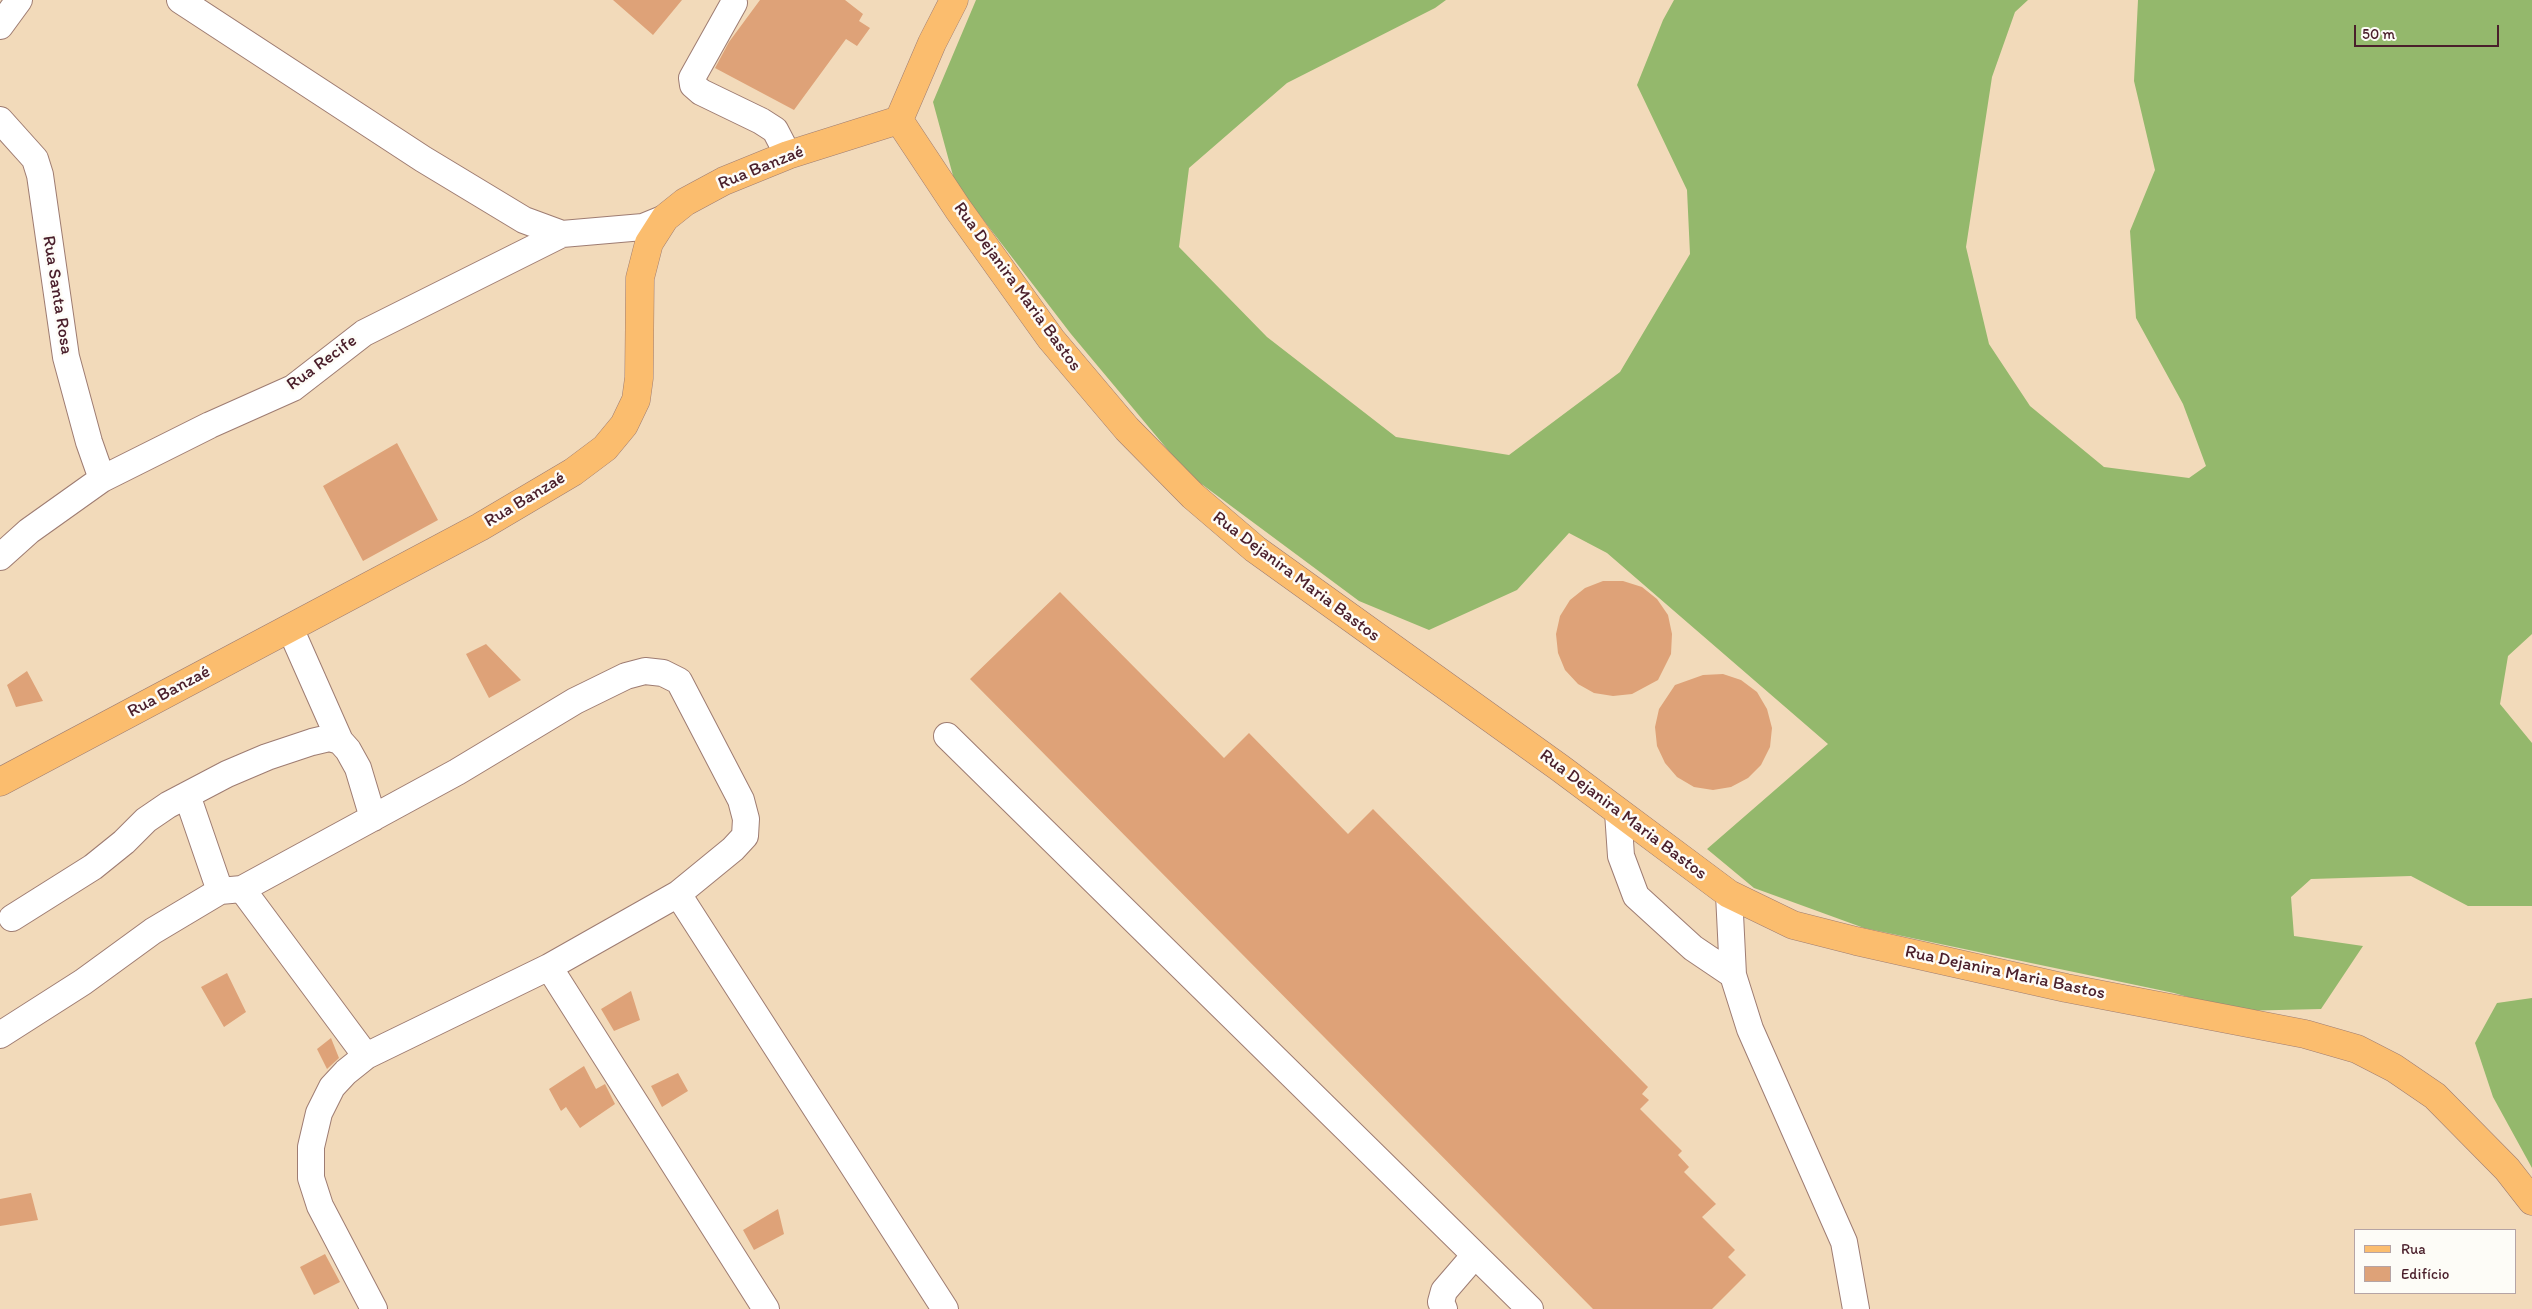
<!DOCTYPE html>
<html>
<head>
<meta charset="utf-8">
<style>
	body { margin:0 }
	#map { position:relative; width:2532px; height:1309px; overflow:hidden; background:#f2daba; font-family:Itim,sans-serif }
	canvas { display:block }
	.legend { position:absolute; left:2354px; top:1229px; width:162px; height:65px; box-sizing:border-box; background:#fdfcf7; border:1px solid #b5a4a5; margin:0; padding:6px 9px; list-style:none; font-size:15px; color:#4a1f2b }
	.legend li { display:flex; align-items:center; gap:10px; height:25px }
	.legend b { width:25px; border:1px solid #b5a4a5 }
	.scale { position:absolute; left:2354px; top:25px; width:145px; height:22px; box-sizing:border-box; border:2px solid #4a1f2b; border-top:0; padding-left:6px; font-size:15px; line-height:18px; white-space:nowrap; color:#4a1f2b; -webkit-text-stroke:4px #fdfcf7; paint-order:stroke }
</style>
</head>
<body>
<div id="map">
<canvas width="2532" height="1309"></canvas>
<ul class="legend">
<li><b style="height:6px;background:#fbbd6e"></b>Rua</li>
<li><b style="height:14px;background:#dea278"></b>Edifício</li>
</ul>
<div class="scale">50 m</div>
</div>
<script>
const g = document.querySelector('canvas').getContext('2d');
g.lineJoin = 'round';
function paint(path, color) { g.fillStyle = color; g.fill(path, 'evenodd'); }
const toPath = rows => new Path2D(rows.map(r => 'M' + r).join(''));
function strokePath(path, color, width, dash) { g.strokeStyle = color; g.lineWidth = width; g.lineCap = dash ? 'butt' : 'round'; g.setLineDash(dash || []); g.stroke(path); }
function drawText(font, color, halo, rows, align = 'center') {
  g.font = font + ' Itim,sans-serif'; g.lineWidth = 5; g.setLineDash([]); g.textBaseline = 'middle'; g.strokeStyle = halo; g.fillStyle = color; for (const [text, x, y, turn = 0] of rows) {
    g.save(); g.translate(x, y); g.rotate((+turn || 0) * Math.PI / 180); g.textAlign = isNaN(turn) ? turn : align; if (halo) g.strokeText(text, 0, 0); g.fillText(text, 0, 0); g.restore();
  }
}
paint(toPath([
	[976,0,1446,0,1435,8,1287,83,1189,168,1179,247,1267,337,1396,437,1509,455,1620,372,1690,254,1687,190,1637,85,1663,20,1674,0,2028,0,2015,12,1992,77,1966,247,1989,344,2030,406,2104,467,2189,478,2206,466,2183,404,2136,318,2130,231,2155,170,2134,81,2138,0,2532,0,2532,634,2508,656,2500,704,2532,743,2532,906,2468,906,2411,876,2311,879,2291,897,2294,936,2363,946,2321,1009,2237,1011,2174,993,1864,928,1754,888,1707,849,1828,744,1607,553,1569,533,1517,590,1429,630,1359,601,1188,474,1071,334,955,183,933,102],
	[2532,998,2532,1168,2493,1097,2475,1043,2497,1003]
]), '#94b86c');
paint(toPath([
	[613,0,682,0,653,35],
	[760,0,845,0,863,14,859,21,870,28,857,46,846,39,794,110,715,68,729,42],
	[397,443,438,520,363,561,323,486],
	[1603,581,1623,581,1642,587,1657,599,1668,615,1672,634,1671,654,1658,680,1632,694,1613,696,1594,693,1578,684,1565,670,1558,653,1556,634,1560,616,1570,600,1585,588],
	[1060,592,1224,758,1249,733,1348,834,1373,809,1648,1087,1642,1094,1649,1100,1640,1109,1682,1151,1678,1155,1689,1167,1684,1172,1716,1204,1702,1217,1735,1250,1728,1257,1746,1275,1712,1309,1593,1309,970,679],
	[486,644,521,680,489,698,466,654],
	[27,671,43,701,16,707,7,685],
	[1723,674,1741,680,1757,692,1767,709,1772,728,1770,747,1761,765,1748,778,1731,787,1713,790,1694,787,1677,777,1665,763,1657,746,1655,727,1659,709,1675,685,1703,675],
	[227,973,246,1012,224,1027,201,987],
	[631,991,640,1020,614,1031,601,1009],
	[331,1038,339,1058,327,1069,317,1049],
	[584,1066,596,1089,605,1084,615,1104,580,1128,566,1107,561,1111,549,1089],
	[678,1073,688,1091,662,1107,651,1086],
	[31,1193,38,1220,0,1226,0,1199],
	[778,1209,784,1234,754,1250,743,1230],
	[325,1254,340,1282,314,1295,300,1267]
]), '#dea278');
const minor = toPath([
	[180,0,423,159,524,220,562,234],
	[734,3,692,78,693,85,701,92,761,121,775,130,788,155],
	[0,26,19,0],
	[0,120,35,159,40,175,66,357,89,442,102,479],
	[0,557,29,531,102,479,210,425,293,388,364,333,562,234,643,227,665,218],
	[290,628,340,741],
	[947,736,1530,1309],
	[187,795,220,891],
	[1618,812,1621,856,1636,896,1693,948,1733,975],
	[242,889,366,1056],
	[678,894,945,1309],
	[1729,894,1733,975,1750,1029,1844,1242,1856,1309],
	[12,918,93,867,124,842,146,820,168,805,227,774,267,757,312,742,329,738,340,741,348,750,358,768,373,818],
	[549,967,766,1309],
	[0,1035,83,982,153,931,220,891,242,889,457,772,575,701,626,676,645,671,663,673,679,681,741,800,746,819,745,836,733,849,678,894,549,967,366,1056,346,1072,332,1087,319,1113,311,1147,311,1178,320,1206,374,1309],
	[1444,1309,1441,1302,1444,1291,1475,1255]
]);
const major = toPath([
	[899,120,958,209,1051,339,1127,429,1193,496,1255,549,1560,768,1729,894,1793,925,1856,941,2066,988,2305,1034,2357,1049,2394,1068,2435,1096,2507,1169,2532,1201],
	[899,120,932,43,954,0],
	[0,782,480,527,573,472,605,448,624,425,636,400,639,378,640,278,649,243,665,218,685,202,724,181,788,155,899,120]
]);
strokePath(minor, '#9e7c72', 28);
strokePath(major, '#9e7c72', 29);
strokePath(minor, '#fff', 26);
strokePath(major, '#fbbd6e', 28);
drawText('18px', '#4a1f2b', '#fdfcf7', [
	["Rua Banzaé",761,168,-22],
	["Rua Dejanira Maria Bastos",1017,287,54],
	["Rua Santa Rosa",57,295,81],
	["Rua Recife",322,363,-36],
	["Rua Banzaé",525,500,-31],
	["Rua Dejanira Maria Bastos",1296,577,37],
	["Rua Banzaé",169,692,-28],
	["Rua Dejanira Maria Bastos",1623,815,37],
	["Rua Dejanira Maria Bastos",2005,973,12]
]);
</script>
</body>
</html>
